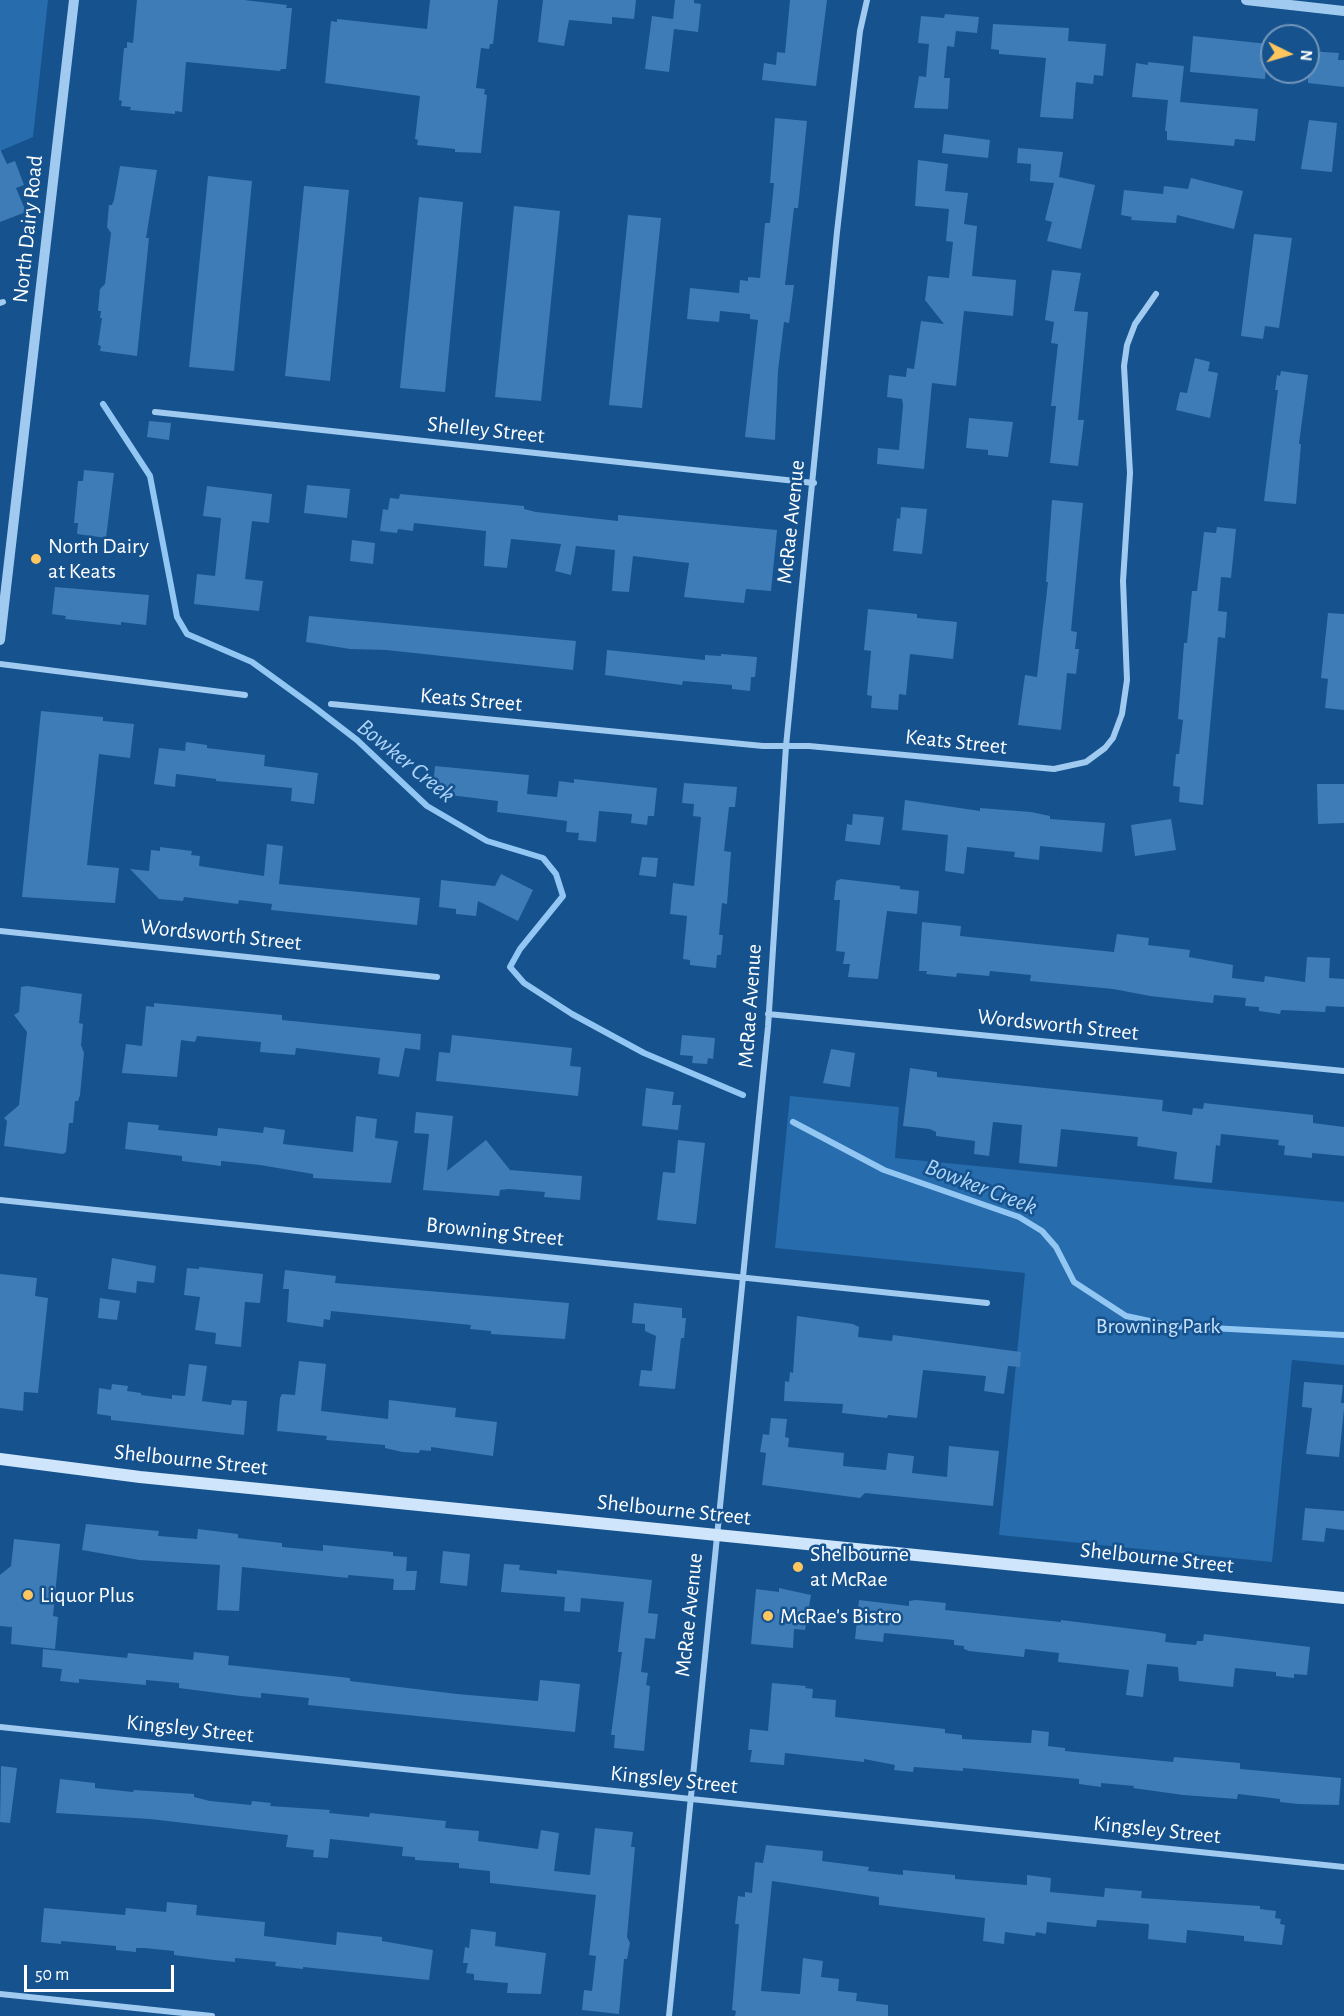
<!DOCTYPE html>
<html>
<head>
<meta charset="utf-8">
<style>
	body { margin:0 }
	#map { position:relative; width:1344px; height:2016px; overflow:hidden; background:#15528e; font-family:"Alegreya Sans",sans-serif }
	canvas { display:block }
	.north { position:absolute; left:1260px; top:24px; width:60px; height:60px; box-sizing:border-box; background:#15528e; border:2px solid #7397bb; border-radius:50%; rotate:95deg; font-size:16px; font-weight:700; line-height:24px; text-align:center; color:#fff }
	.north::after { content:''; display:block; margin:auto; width:21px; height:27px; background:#ffc55f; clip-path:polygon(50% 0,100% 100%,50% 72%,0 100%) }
	.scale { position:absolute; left:24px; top:1965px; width:150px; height:27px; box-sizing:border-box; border:3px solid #fff; border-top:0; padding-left:8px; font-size:18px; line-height:21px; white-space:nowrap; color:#fff; -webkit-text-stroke:4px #15528e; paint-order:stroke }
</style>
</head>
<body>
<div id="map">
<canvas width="1344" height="2016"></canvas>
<div class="north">N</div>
<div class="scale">50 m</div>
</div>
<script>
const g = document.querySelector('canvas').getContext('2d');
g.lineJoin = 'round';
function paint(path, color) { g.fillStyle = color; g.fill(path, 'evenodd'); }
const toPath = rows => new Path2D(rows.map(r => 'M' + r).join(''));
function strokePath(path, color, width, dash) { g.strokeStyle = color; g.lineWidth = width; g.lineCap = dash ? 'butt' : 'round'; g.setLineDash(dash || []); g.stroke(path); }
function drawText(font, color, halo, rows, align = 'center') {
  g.font = font + ' "Alegreya Sans",sans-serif'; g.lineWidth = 5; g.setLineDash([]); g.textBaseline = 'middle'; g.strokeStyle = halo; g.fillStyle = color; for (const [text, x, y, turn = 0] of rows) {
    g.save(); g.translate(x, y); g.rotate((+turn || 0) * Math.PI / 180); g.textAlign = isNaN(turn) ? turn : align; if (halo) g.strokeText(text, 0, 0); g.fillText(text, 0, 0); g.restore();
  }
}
paint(toPath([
	[0,0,48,0,33,137,0,151],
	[790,1096,899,1107,895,1158,1344,1202,1344,1365,1292,1360,1272,1562,999,1535,1025,1273,775,1248]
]), '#276cac');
strokePath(toPath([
	[103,404,150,476,177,617,187,634,252,662,314,707,357,740,427,806,487,841,543,858,556,874,563,896,520,949,510,967,524,983,572,1014,644,1053,743,1095],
	[793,1122,884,1170,1019,1217,1042,1231,1056,1247,1074,1282,1126,1316,1173,1326,1344,1335]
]), '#92c6f3', 6);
paint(toPath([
	[137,0,244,0,287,5,286,8,292,8,286,69,281,69,280,71,186,62,182,112,175,111,175,114,130,110,131,107,121,106,122,101,119,100,124,48,127,48,127,42,133,43],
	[430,0,498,0,493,44,490,44,489,49,481,48,476,88,485,89,484,94,487,95,481,153,455,152,455,149,417,145,418,140,415,139,420,96,325,83,331,21,337,22,337,19,427,29],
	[543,0,636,0,634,19,612,17,612,24,569,20,564,46,538,42],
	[675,0,694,0,694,3,701,4,698,32,674,29,669,72,645,69,652,16,673,19],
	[790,0,827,0,816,86,762,80,764,63,776,65,777,52,785,53],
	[945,14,979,17,977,33,956,31,954,47,947,46,944,78,950,78,948,109,914,108,919,76,926,77,929,44,918,43,921,16,944,18],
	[993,24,1069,28,1068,41,1106,44,1103,76,1094,75,1093,84,1076,82,1073,119,1040,117,1046,58,999,54,999,50,991,49],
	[1193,36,1268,44,1265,79,1190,72],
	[1308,51,1339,53,1338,60,1344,60,1344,87,1308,83],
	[1148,62,1184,66,1180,102,1258,109,1255,141,1235,139,1234,146,1167,140,1167,131,1165,131,1168,100,1132,97,1136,63,1148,65],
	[775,118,807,121,798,208,794,208,785,285,794,285,789,323,784,322,778,371,775,440,745,437,758,320,750,319,750,314,720,311,719,322,687,319,690,288,739,293,740,280,748,281,748,277,760,278,765,223,770,223,774,183,770,183],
	[1309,120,1337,123,1332,172,1301,169],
	[944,134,990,140,988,158,942,153],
	[1018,148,1063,152,1059,177,1095,185,1081,249,1047,241,1052,222,1045,220,1054,183,1030,181,1031,164,1017,163],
	[0,149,7,164,15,161,24,185,16,188,26,212,0,222],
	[918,160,948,164,945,191,968,193,964,224,977,226,972,276,1016,280,1013,316,964,311,956,386,932,383,924,469,877,464,878,448,899,450,903,405,902,399,887,397,889,375,906,377,907,368,914,369,921,321,944,324,925,300,928,276,949,278,953,242,946,241,949,209,915,206],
	[120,166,157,170,146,238,149,238,137,356,100,351,101,346,98,345,102,318,100,318,101,311,98,311,100,289,105,284,111,233,107,227,109,205,112,205,114,200],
	[208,176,252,181,234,371,189,367],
	[1191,178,1243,191,1234,229,1177,215,1176,223,1131,220,1132,217,1121,215,1124,190,1163,194,1164,186,1188,189],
	[304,186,349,190,330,381,285,376],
	[419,197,463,202,445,392,400,388],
	[514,206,560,211,541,401,495,397],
	[628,215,661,218,642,408,609,405],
	[1254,234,1292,238,1279,328,1265,326,1263,339,1241,336],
	[1052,270,1081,273,1074,311,1088,312,1078,420,1084,420,1078,466,1050,463,1056,406,1051,406,1058,344,1051,343,1054,322,1045,320],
	[1195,358,1210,362,1208,371,1218,373,1210,418,1176,410,1180,392,1187,393],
	[1281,371,1308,375,1299,444,1301,444,1296,504,1264,501,1278,390,1275,390,1277,375,1280,376],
	[969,418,1013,422,1008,457,988,455,988,450,966,448],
	[149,421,171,423,169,440,147,437],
	[84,470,114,473,106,538,77,534,78,523,74,523,78,481,83,481],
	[307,485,350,489,347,518,304,513],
	[207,486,272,494,269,523,252,521,245,579,263,581,259,611,194,604,197,574,215,576,221,518,203,516],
	[400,494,524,506,524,509,536,512,618,521,618,515,777,530,771,591,746,589,744,603,684,597,689,563,633,556,629,592,612,591,615,550,576,546,571,575,555,571,561,544,511,539,507,568,484,566,486,531,414,523,413,531,398,529,397,533,380,531,383,509,388,510,390,498,399,499],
	[1052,500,1083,503,1071,631,1077,632,1075,649,1079,649,1076,674,1067,673,1061,730,1018,725,1025,675,1037,677,1048,582,1046,582],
	[901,507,927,509,922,554,893,551,897,518,900,519],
	[1217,527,1236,529,1231,578,1221,577,1218,611,1227,612,1225,638,1218,637,1203,805,1179,802,1180,787,1173,786,1176,754,1179,754,1183,720,1178,719,1184,643,1187,643,1192,591,1197,591,1204,532,1216,533],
	[352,540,375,543,373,564,350,561],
	[55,587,149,595,146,625,121,622,121,625,65,619,66,616,52,614],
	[868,609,917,614,917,618,957,622,953,659,910,654,906,695,899,694,898,710,871,708,872,696,867,695,871,651,864,650],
	[1328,613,1344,614,1344,710,1325,708,1328,679,1321,678],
	[309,616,576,641,573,670,386,650,350,649,306,642],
	[607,650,705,660,705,655,721,656,721,654,757,657,755,677,751,677,750,691,732,689,732,685,683,681,682,685,605,675],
	[41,711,103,717,103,721,134,724,130,758,99,754,87,865,119,868,115,903,22,897],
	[186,742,207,745,207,748,265,755,264,766,318,773,314,804,291,801,292,788,216,781,216,779,176,774,175,787,154,784,159,748,185,751],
	[435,766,529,775,527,794,557,797,559,781,574,783,574,779,657,788,654,816,648,816,647,825,631,823,632,814,599,811,596,842,578,840,579,833,566,832,567,821,497,812,498,801,450,795,451,788,433,786],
	[684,783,737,787,735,807,729,807,724,851,731,852,727,904,722,903,719,935,723,935,721,955,717,955,716,968,690,965,690,960,683,959,687,916,670,914,673,883,694,886,701,817,693,816,694,804,682,803],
	[1317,784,1344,784,1344,823,1318,824],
	[905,800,980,811,980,808,1031,812,1050,816,1050,819,1105,823,1102,852,1040,846,1039,860,1014,857,1015,852,967,847,964,874,945,871,948,835,902,830],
	[853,814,884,817,880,845,845,841,847,824,852,825],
	[1171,819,1176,850,1135,856,1131,825],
	[267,844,283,846,279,884,420,898,417,925,271,910,272,904,239,900,238,904,184,897,183,901,159,899,130,869,149,871,151,850,160,851,160,847,192,851,191,855,200,856,199,866,264,876],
	[642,857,658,858,656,877,639,875],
	[501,874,533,890,518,921,478,901,476,916,456,914,456,909,439,907,441,880,495,886],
	[841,879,900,886,900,889,919,891,917,914,887,911,878,979,848,977,850,964,843,964,845,952,836,951,840,900,834,900,836,881],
	[922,922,961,926,960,936,1114,952,1117,934,1149,938,1148,945,1190,950,1189,957,1233,965,1232,978,1264,982,1265,976,1305,982,1307,957,1330,958,1329,978,1344,979,1344,1007,1326,1006,1325,1012,1281,1010,1280,1014,1259,1011,1259,1007,1245,1006,1246,998,1214,995,1213,1003,1150,996,1113,989,1030,981,1031,975,990,971,989,976,957,973,956,977,926,974,927,971,919,971],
	[27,986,82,994,79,1023,83,1024,81,1045,84,1053,80,1095,78,1101,75,1101,73,1123,69,1123,66,1152,63,1154,4,1146,7,1121,4,1118,19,1105,27,1032,14,1015,19,1012,21,987],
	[154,1003,282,1015,282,1020,421,1034,420,1050,405,1048,399,1077,378,1074,380,1058,296,1048,295,1055,260,1052,261,1042,197,1036,195,1042,181,1040,177,1077,122,1073,126,1044,142,1046,146,1006,154,1007],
	[452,1035,572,1048,570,1066,581,1067,578,1096,436,1081,439,1052,450,1053],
	[682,1035,715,1038,713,1059,708,1058,707,1064,692,1063,693,1056,680,1055],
	[831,1049,855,1053,850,1087,823,1083],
	[910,1068,937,1072,937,1077,1163,1100,1162,1111,1192,1115,1193,1108,1203,1109,1204,1103,1313,1115,1313,1123,1344,1127,1344,1156,1312,1153,1312,1158,1284,1155,1285,1146,1278,1145,1279,1140,1221,1134,1220,1146,1216,1145,1212,1183,1174,1179,1177,1152,1137,1146,1138,1137,1061,1129,1057,1167,1019,1163,1022,1125,993,1122,989,1156,974,1154,975,1141,936,1136,936,1132,930,1129,903,1126],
	[646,1088,674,1092,672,1105,681,1105,678,1130,642,1126],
	[416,1112,453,1116,447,1171,486,1140,510,1170,582,1176,580,1200,544,1197,545,1192,509,1189,500,1190,499,1196,423,1190,429,1134,414,1133],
	[356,1116,377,1119,375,1138,398,1141,391,1183,313,1178,313,1174,260,1165,221,1161,221,1166,182,1161,182,1156,125,1149,128,1122,159,1125,158,1130,217,1136,218,1128,263,1133,264,1127,285,1130,283,1144,353,1152],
	[678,1140,705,1143,696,1224,657,1220,663,1172,675,1173],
	[112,1258,156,1266,154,1283,137,1281,136,1293,108,1289],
	[199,1267,263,1274,260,1303,245,1302,241,1347,215,1344,216,1333,195,1330,200,1297,184,1295,187,1268,199,1269],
	[285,1270,336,1276,335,1283,569,1303,565,1339,491,1334,491,1331,470,1329,471,1325,331,1311,330,1320,324,1319,323,1327,287,1322,289,1289,283,1289],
	[0,1274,37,1278,35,1296,48,1298,38,1393,24,1392,23,1411,0,1408],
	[100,1298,120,1301,117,1320,98,1318],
	[634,1303,682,1308,682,1318,686,1318,684,1338,681,1338,675,1389,639,1386,641,1370,652,1371,656,1336,645,1331,645,1324,632,1323],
	[797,1316,853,1324,859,1327,858,1337,892,1341,893,1335,1021,1352,1020,1367,1008,1366,1004,1394,984,1391,986,1376,923,1370,917,1418,888,1415,887,1418,842,1413,843,1404,784,1401,785,1381,789,1382,790,1372,793,1373],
	[299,1361,326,1364,321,1411,388,1419,389,1400,456,1408,455,1417,497,1422,493,1456,431,1447,431,1451,420,1450,419,1453,402,1452,385,1448,385,1445,326,1440,327,1436,277,1431,280,1398,282,1394,295,1395],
	[189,1364,207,1366,202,1401,231,1405,232,1400,247,1401,244,1435,111,1420,111,1416,97,1414,99,1388,111,1390,112,1384,128,1386,127,1391,141,1393,141,1395,172,1399,172,1395,185,1396],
	[1304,1382,1343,1385,1341,1403,1344,1403,1344,1409,1339,1457,1306,1454,1312,1408,1302,1407],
	[771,1418,787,1419,785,1437,789,1438,788,1447,844,1453,843,1466,886,1470,888,1453,914,1456,912,1473,947,1477,949,1446,999,1451,993,1506,865,1493,860,1498,762,1485,766,1453,760,1452,763,1434,769,1435],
	[1305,1508,1344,1511,1344,1530,1326,1528,1324,1542,1302,1540],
	[86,1524,159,1531,158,1536,197,1539,198,1529,238,1534,238,1538,282,1543,282,1547,323,1551,323,1545,393,1552,393,1556,407,1557,406,1571,417,1571,415,1590,393,1590,394,1579,348,1575,348,1578,242,1567,239,1611,217,1610,220,1565,139,1560,82,1550],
	[14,1539,60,1544,53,1616,58,1617,55,1649,11,1644,12,1627,0,1626,0,1575,11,1566],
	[443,1551,470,1554,467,1586,440,1583],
	[504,1564,520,1565,519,1570,557,1574,557,1570,652,1580,648,1613,658,1614,655,1639,645,1638,641,1672,648,1673,646,1685,650,1686,644,1751,614,1748,615,1735,611,1735,622,1652,618,1652,624,1602,581,1598,580,1612,564,1611,565,1597,501,1592],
	[779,1588,811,1595,805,1630,794,1629,793,1648,751,1644,756,1589,779,1592],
	[859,1600,909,1606,909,1601,916,1600,946,1603,945,1610,1061,1622,1061,1620,1157,1632,1166,1634,1165,1642,1196,1645,1197,1641,1203,1641,1204,1634,1310,1647,1307,1675,1294,1674,1294,1678,1276,1676,1276,1672,1235,1668,1233,1687,1179,1681,1178,1667,1147,1664,1143,1697,1126,1695,1129,1670,1058,1662,1059,1653,1025,1649,1024,1657,969,1651,964,1649,964,1646,954,1645,954,1640,884,1633,883,1642,855,1639],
	[43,1649,127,1658,128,1653,193,1660,194,1652,229,1656,228,1665,350,1678,350,1681,457,1694,538,1701,540,1680,580,1684,575,1732,308,1705,309,1698,261,1693,261,1698,241,1696,179,1688,179,1683,146,1680,146,1685,79,1679,79,1683,60,1681,62,1669,42,1667],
	[772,1683,806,1686,805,1688,813,1689,812,1698,836,1700,835,1717,945,1729,945,1733,962,1735,962,1739,1031,1743,1032,1730,1049,1732,1048,1746,1065,1748,1065,1751,1173,1762,1174,1757,1240,1763,1240,1769,1341,1778,1339,1805,1298,1804,1280,1802,1280,1799,1238,1794,1237,1799,1183,1795,1133,1788,1134,1786,1101,1783,1101,1787,1079,1784,1079,1779,963,1768,963,1771,914,1767,913,1772,894,1770,895,1765,864,1759,864,1762,785,1753,784,1765,750,1762,752,1750,748,1750,750,1729,768,1731],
	[1,1766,17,1768,10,1823,0,1822],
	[60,1779,95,1783,95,1788,133,1792,134,1790,194,1794,194,1797,210,1801,251,1805,252,1801,271,1803,270,1806,330,1810,329,1813,369,1817,370,1813,446,1821,445,1828,479,1831,478,1841,538,1849,541,1830,559,1833,554,1871,590,1875,595,1828,633,1832,631,1847,635,1847,627,1937,630,1943,627,1959,624,1959,619,2014,582,2010,584,1990,592,1991,596,1956,589,1955,596,1895,490,1883,490,1871,459,1868,459,1863,415,1860,415,1857,402,1856,403,1847,330,1839,328,1858,313,1857,314,1850,286,1847,288,1835,150,1819,56,1813],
	[766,1845,823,1851,822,1861,869,1867,868,1871,903,1875,903,1870,955,1875,955,1879,1027,1885,1027,1875,1051,1878,1050,1892,1104,1897,1105,1888,1142,1891,1141,1898,1260,1906,1260,1909,1276,1911,1275,1918,1281,1919,1280,1924,1285,1925,1282,1945,1244,1941,1244,1936,1187,1930,1186,1943,1148,1939,1149,1924,1097,1920,1096,1927,1047,1922,1046,1934,1036,1932,1035,1936,1005,1932,1004,1944,983,1941,985,1918,879,1905,879,1897,772,1881,761,1991,800,1994,803,1958,823,1961,821,1977,839,1979,838,1991,857,1993,856,2001,888,2005,888,2016,735,2016,736,2011,732,2010,739,1924,735,1924,738,1896,745,1897,745,1892,752,1893,755,1862,763,1863],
	[167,1902,197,1905,196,1915,265,1922,264,1936,336,1945,337,1932,382,1937,382,1941,433,1950,429,1980,303,1967,303,1969,275,1966,276,1962,235,1958,235,1962,214,1960,174,1955,174,1951,144,1948,136,1948,136,1952,116,1950,116,1946,61,1941,61,1944,41,1942,44,1908,125,1915,126,1908,166,1912],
	[471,1929,496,1932,495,1946,546,1953,541,1994,507,1993,508,1983,474,1980,474,1974,466,1973,468,1963,463,1963,465,1947,469,1948]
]), '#3d7cb7');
strokePath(toPath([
	[0,303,3,302],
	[155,412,814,483],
	[0,664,245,695],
	[331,704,763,746,809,746,1054,769,1086,762,1105,748,1113,738,1122,714,1127,680,1123,581,1130,473,1124,366,1127,345,1135,324,1156,294],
	[0,931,437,977],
	[768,1014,1344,1071],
	[0,1200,987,1303],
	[0,1727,1344,1867],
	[0,1994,212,2016],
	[669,2016,768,1027,786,746,837,232,860,31,867,0]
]), '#a0caf0', 6);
strokePath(toPath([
	[1246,0,1344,11],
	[0,640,74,0]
]), '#a0caf0', 10);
strokePath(toPath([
	[0,1459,140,1477,1344,1598]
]), '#cee5fb', 12);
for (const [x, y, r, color] of [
	[36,559,6,"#ffc55f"],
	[798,1567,6,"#ffc55f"],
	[28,1595,6,"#ffc55f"],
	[768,1616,6,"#ffc55f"]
]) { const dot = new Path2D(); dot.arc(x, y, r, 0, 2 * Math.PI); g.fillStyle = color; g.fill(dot); strokePath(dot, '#15528e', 2); }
drawText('22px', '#fff', '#15528e', [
	["North Dairy Road",28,229,-84],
	["Shelley Street",486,430,6],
	["McRae Avenue",791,522,-84],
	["Keats Street",471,700,5],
	["Keats Street",956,742,6],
	["Wordsworth Street",221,935,6],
	["McRae Avenue",750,1006,-86],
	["Wordsworth Street",1058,1025,6],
	["Browning Street",495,1232,6],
	["Shelbourne Street",191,1460,6],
	["Shelbourne Street",674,1510,6],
	["Shelbourne Street",1157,1558,6],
	["McRae Avenue",689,1615,-84],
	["Kingsley Street",190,1729,6],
	["Kingsley Street",674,1780,6],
	["Kingsley Street",1157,1830,6]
]);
drawText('22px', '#fff', '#15528e', [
	["North Dairy",48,546],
	["at Keats",48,571],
	["Shelbourne",810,1554],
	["at McRae",810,1579],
	["Liquor Plus",40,1595],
	["McRae's Bistro",780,1616]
], 'left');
drawText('22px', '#c6e2fb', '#15528e', [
	["Browning Park",1158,1326]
]);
drawText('italic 24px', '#acd4f7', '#15528e', [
	["Bowker Creek",406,761,39],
	["Bowker Creek",981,1187,21]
]);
</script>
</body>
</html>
